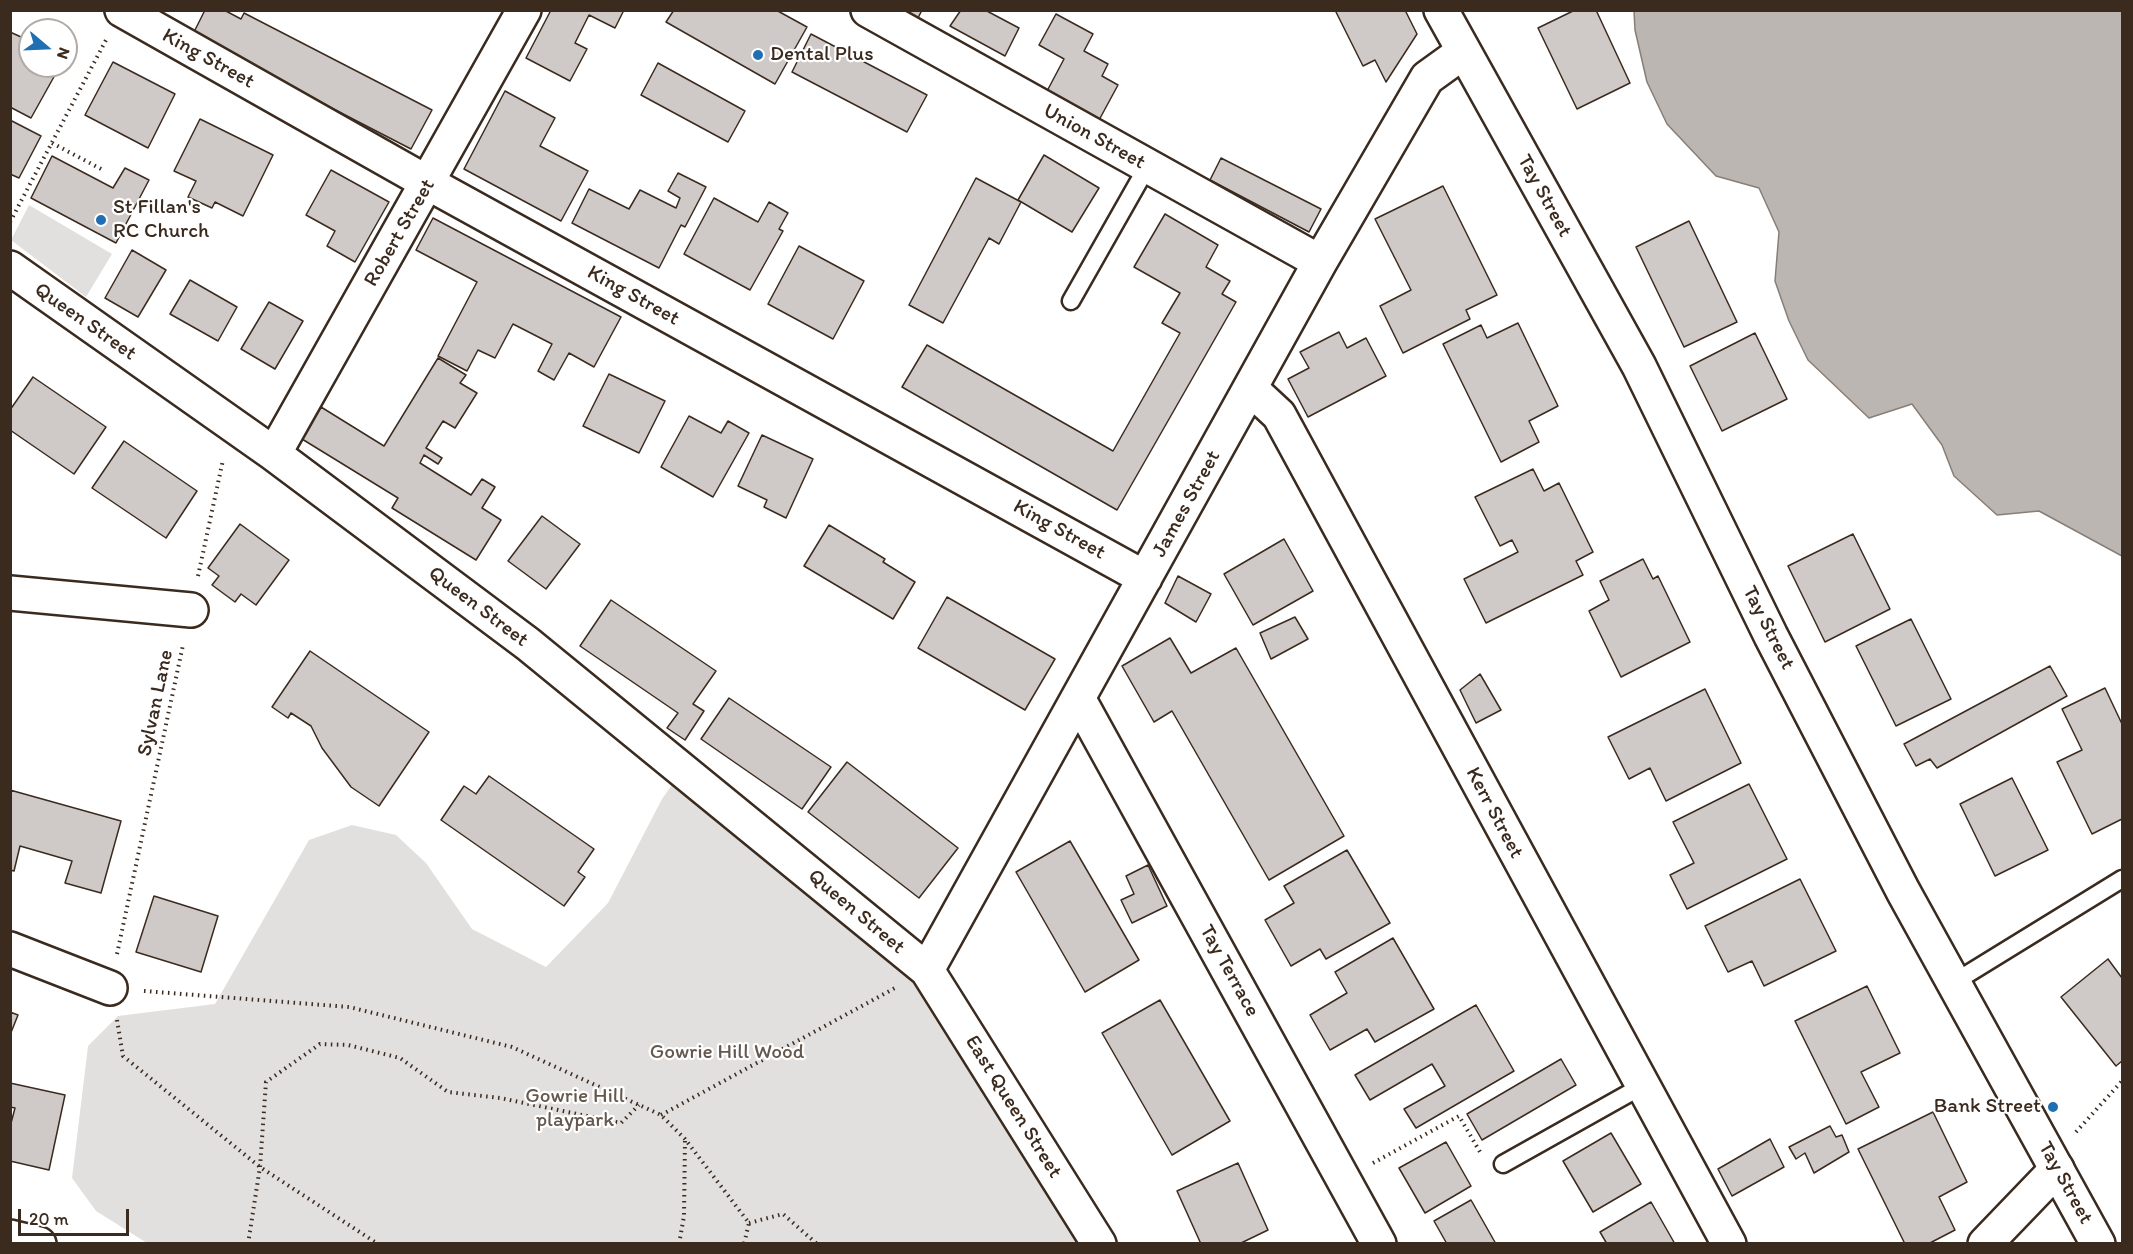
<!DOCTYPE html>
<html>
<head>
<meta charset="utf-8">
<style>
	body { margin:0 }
	#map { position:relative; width:2133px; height:1254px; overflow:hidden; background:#fff; font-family:Itim,sans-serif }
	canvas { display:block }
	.frame { position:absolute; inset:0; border:12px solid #3b2a1e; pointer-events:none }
	.north { position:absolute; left:18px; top:18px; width:60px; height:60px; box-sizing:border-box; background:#fff; border:2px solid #b1aaa5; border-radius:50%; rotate:109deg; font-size:16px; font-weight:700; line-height:24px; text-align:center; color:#3b2a1e }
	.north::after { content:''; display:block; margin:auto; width:21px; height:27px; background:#1f6fb2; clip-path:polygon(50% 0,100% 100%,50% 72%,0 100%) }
	.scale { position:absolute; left:18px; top:1209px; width:111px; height:27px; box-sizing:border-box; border:3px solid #3b2a1e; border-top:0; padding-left:8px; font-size:18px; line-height:21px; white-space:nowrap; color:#3b2a1e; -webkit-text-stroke:4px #fff; paint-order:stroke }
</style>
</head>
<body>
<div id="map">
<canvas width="2133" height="1254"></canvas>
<div class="frame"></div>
<div class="north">N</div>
<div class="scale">20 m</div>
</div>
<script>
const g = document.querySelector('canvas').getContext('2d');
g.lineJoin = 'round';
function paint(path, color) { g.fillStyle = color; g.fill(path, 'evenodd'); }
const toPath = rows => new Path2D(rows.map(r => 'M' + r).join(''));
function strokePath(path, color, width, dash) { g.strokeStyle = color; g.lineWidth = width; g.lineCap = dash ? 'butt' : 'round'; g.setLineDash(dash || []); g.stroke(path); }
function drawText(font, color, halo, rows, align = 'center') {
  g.font = font + ' Itim,sans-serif'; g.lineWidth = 4.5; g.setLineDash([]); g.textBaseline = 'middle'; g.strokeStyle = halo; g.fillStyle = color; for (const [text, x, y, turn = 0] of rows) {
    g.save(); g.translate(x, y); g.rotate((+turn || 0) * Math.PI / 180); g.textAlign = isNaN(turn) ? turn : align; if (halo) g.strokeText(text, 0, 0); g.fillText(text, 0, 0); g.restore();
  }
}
paint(toPath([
	[29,205,112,254,86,297,11,240],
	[683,769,927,970,1093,1244,147,1243,96,1211,72,1178,88,1046,118,1016,215,1004,309,840,352,825,396,835,426,863,472,929,546,967,608,903,662,799]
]), '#e2e0de');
const water = toPath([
	[1634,11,2122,11,2122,556,2039,511,1997,515,1954,476,1942,445,1912,404,1869,418,1808,360,1789,321,1775,281,1779,232,1759,188,1716,176,1667,124,1647,82,1635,30,1634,11]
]);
paint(water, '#bcb6b3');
strokePath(water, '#887e77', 1.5);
const building = toPath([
	[205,10,224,10,241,19,244,13,432,110,411,149,192,36,205,10],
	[551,10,624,10,615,28,589,15,575,43,587,49,570,81,526,58,551,10],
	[674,10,776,10,807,27,775,84,666,22,674,10],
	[903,10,922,10,918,18,903,10],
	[961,10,985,10,1019,28,1005,56,950,26,961,10],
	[1335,10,1405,10,1417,34,1386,82,1375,60,1363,66,1335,10],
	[1575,10,1596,10,1630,83,1577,109,1538,28,1575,10],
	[1056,14,1093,34,1084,51,1108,64,1102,76,1118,85,1098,122,1046,93,1064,59,1039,45,1056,14],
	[10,32,30,41,30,66,60,66,31,118,10,107,10,32],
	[811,34,927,95,907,132,792,72,811,34],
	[113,62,175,94,148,148,85,115,113,62],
	[658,63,745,111,728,142,641,95,658,63],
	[505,91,555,118,540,146,588,171,561,221,464,169,505,91],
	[200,119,273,155,243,216,215,202,212,208,188,197,196,181,174,171,200,119],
	[10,120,41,136,19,178,10,174,10,120],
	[1044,155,1099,188,1072,232,1018,200,1044,155],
	[52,156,113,188,125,168,149,180,116,243,31,198,52,156],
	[1221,158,1321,209,1309,232,1210,180,1221,158],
	[331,170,389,202,355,262,327,246,335,231,306,215,331,170],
	[678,173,706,187,685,227,681,225,659,268,572,223,589,189,629,209,640,190,676,208,680,198,668,191,678,173],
	[976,178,1021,202,999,244,989,238,943,323,909,305,976,178],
	[1443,186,1497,295,1466,310,1470,319,1403,353,1380,306,1411,290,1375,219,1443,186],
	[714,198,758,222,769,202,788,213,779,229,783,231,750,290,684,254,714,198],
	[1165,214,1218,245,1206,267,1230,281,1222,294,1236,302,1117,510,902,387,927,345,1113,451,1180,333,1162,323,1180,293,1134,267,1165,214],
	[433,218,621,317,594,367,569,353,554,380,538,371,552,344,513,324,495,358,478,350,467,371,438,356,477,282,416,250,433,218],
	[1689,221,1737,322,1684,347,1636,247,1689,221],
	[799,246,864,281,833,339,768,304,799,246],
	[132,250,166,270,138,317,105,298,132,250],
	[190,280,237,307,218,341,170,314,190,280],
	[269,302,303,321,275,369,241,349,269,302],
	[1518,323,1558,406,1529,421,1539,442,1501,462,1443,344,1481,325,1487,338,1518,323],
	[1339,332,1347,348,1366,338,1386,376,1308,417,1288,379,1309,368,1300,352,1339,332],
	[1755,333,1787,399,1722,431,1690,366,1755,333],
	[438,358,466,375,460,383,477,393,455,428,443,421,426,448,442,458,438,464,424,455,420,463,471,495,482,479,495,487,482,508,501,520,476,560,392,508,398,498,302,439,321,407,384,446,438,358],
	[609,374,665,401,639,453,583,426,609,374],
	[33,377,106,427,74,474,10,430,10,410,33,377],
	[689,416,721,433,728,421,749,433,713,497,661,467,689,416],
	[762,435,813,459,786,518,764,507,767,500,738,486,762,435],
	[124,441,197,491,166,538,92,488,124,441],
	[1533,469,1544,491,1559,483,1593,552,1576,561,1583,575,1486,623,1464,579,1518,552,1512,540,1500,546,1475,497,1533,469],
	[542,516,580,544,546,589,508,561,542,516],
	[240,524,289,560,256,605,241,594,235,602,212,585,219,576,208,568,240,524],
	[829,525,885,559,883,562,915,582,893,619,804,566,829,525],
	[1853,534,1890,609,1825,642,1788,566,1853,534],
	[1284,539,1313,591,1253,625,1224,574,1284,539],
	[1643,559,1653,579,1658,576,1690,642,1621,677,1589,611,1609,600,1600,581,1643,559],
	[1178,576,1211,594,1196,622,1165,603,1178,576],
	[947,597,1055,659,1025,710,918,648,947,597],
	[611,600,716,671,693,704,704,711,685,740,667,728,678,713,580,646,611,600],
	[1295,617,1308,639,1271,659,1260,633,1295,617],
	[1911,619,1951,699,1896,726,1856,646,1911,619],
	[1170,638,1191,673,1236,648,1344,836,1269,880,1172,711,1154,722,1122,666,1170,638],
	[310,651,429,732,379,806,351,787,322,748,311,726,291,713,288,718,272,707,310,651],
	[2050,666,2067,696,1937,768,1930,759,1916,766,1904,744,2050,666],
	[1480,674,1501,710,1476,723,1460,690,1480,674],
	[2105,688,2122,724,2122,819,2092,834,2057,762,2082,750,2062,709,2105,688],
	[1705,689,1741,763,1666,801,1650,768,1629,779,1608,737,1705,689],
	[729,698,831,767,802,809,701,739,729,698],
	[847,762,958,848,919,898,808,812,847,762],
	[489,776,594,849,578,872,585,877,564,906,441,820,464,786,476,794,489,776],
	[2012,778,2048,850,1995,876,1960,804,2012,778],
	[1749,784,1787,859,1687,909,1670,875,1694,863,1673,822,1749,784],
	[10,790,121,821,101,893,65,883,72,861,20,846,14,871,10,870,10,790],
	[1070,841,1139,960,1085,992,1016,872,1070,841],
	[1347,850,1390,923,1326,959,1320,949,1291,966,1265,920,1294,903,1284,886,1347,850],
	[1148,865,1167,906,1132,923,1121,900,1134,894,1126,876,1148,865],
	[1800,879,1836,951,1764,986,1752,961,1728,972,1705,926,1800,879],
	[154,896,218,916,201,972,136,952,154,896],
	[1393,938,1434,1009,1375,1042,1367,1029,1330,1050,1310,1015,1347,993,1335,972,1393,938],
	[2108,959,2122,978,2122,1061,2116,1066,2061,997,2108,959],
	[1867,986,1900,1053,1861,1072,1879,1107,1846,1124,1795,1021,1867,986],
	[1160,1000,1230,1121,1172,1155,1102,1033,1160,1000],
	[1476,1005,1514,1071,1416,1128,1404,1109,1445,1086,1432,1064,1370,1100,1355,1075,1476,1005],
	[10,1012,18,1015,10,1035,10,1012],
	[1561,1059,1576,1085,1482,1140,1467,1114,1561,1059],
	[10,1083,65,1095,49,1170,10,1161,10,1127,15,1108,10,1107,10,1083],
	[1933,1112,1967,1182,1939,1197,1955,1230,1928,1244,1905,1244,1858,1149,1933,1112],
	[1830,1126,1836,1137,1842,1135,1849,1152,1814,1173,1805,1153,1796,1159,1789,1147,1830,1126],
	[1611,1133,1641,1184,1593,1212,1563,1161,1611,1133],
	[1770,1139,1784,1167,1732,1196,1718,1169,1770,1139],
	[1446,1142,1471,1186,1425,1213,1399,1168,1446,1142],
	[1238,1163,1268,1230,1239,1244,1201,1244,1177,1191,1238,1163],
	[1471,1200,1496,1244,1447,1244,1434,1221,1471,1200],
	[1651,1202,1675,1244,1607,1244,1600,1232,1651,1202]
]);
paint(building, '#cfcac7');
strokePath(building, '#3b2a1e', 1.5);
const service = toPath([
	[1071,301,1147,167],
	[1953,983,2122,879],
	[1503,1164,1642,1086]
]);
const minor = toPath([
	[122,10,428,183,1145,578],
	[868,10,1320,262],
	[10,268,274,454,528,644,927,970,1099,1244],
	[1251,389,1279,415,1729,1244],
	[274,454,524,10],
	[10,593,191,610],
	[1078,698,1379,1244],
	[10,949,110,988],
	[927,970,1320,262,1427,78,1463,52],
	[10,1237,39,1244],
	[1985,1244,2057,1169]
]);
const secondary = toPath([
	[1441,10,1639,366,1771,636,1903,891,2098,1244]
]);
strokePath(service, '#3b2a1e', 21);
strokePath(minor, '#3b2a1e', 38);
strokePath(secondary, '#3b2a1e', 38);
strokePath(toPath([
	[52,143,103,170],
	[10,222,106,40],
	[198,576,223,460],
	[117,954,183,645],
	[144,991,349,1007,512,1047,661,1115,685,1139,749,1223,744,1244],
	[117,1020,123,1056,260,1167,378,1244],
	[661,1115,895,988],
	[2076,1132,2122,1081],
	[1373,1163,1459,1116,1480,1152],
	[749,1223,783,1214,817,1244],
	[248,1244,260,1167,266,1082,320,1044,348,1045,400,1058,448,1092,500,1098,621,1123,639,1105],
	[679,1244,684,1216,685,1140]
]), '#3b2a1e', 4, [1.5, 4.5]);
strokePath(service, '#fff', 16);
strokePath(minor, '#fff', 33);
strokePath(secondary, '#fff', 33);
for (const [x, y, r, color] of [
	[758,55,6,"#1f6fb2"],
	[101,220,6,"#1f6fb2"],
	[2053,1107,6,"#1f6fb2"]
]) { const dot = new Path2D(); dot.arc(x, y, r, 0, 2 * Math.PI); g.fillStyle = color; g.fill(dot); strokePath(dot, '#fff', 2); }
drawText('21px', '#3b2a1e', '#fff', [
	["Dental Plus",770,55],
	["St Fillan's",113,208],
	["RC Church",113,232],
	["Bank Street",2041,1107,"right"]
], 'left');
drawText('21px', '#3b2a1e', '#fff', [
	["King Street",208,59,29],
	["Union Street",1094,137,29],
	["Tay Street",1544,196,61],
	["Robert Street",400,233,-60],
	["King Street",633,296,29],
	["Queen Street",85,322,35],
	["James Street",1187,504,-61],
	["King Street",1059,530,29],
	["Queen Street",478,607,37],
	["Tay Street",1768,628,63],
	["Sylvan Lane",156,703,-78],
	["Kerr Street",1494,813,62],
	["Queen Street",856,912,40],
	["Tay Terrace",1229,971,61],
	["East Queen Street",1013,1107,58],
	["Tay Street",2065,1183,61]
]);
drawText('21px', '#65584e', '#fff', [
	["Gowrie Hill Wood",727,1053],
	["Gowrie Hill",575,1097],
	["playpark",575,1121]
]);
</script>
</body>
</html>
